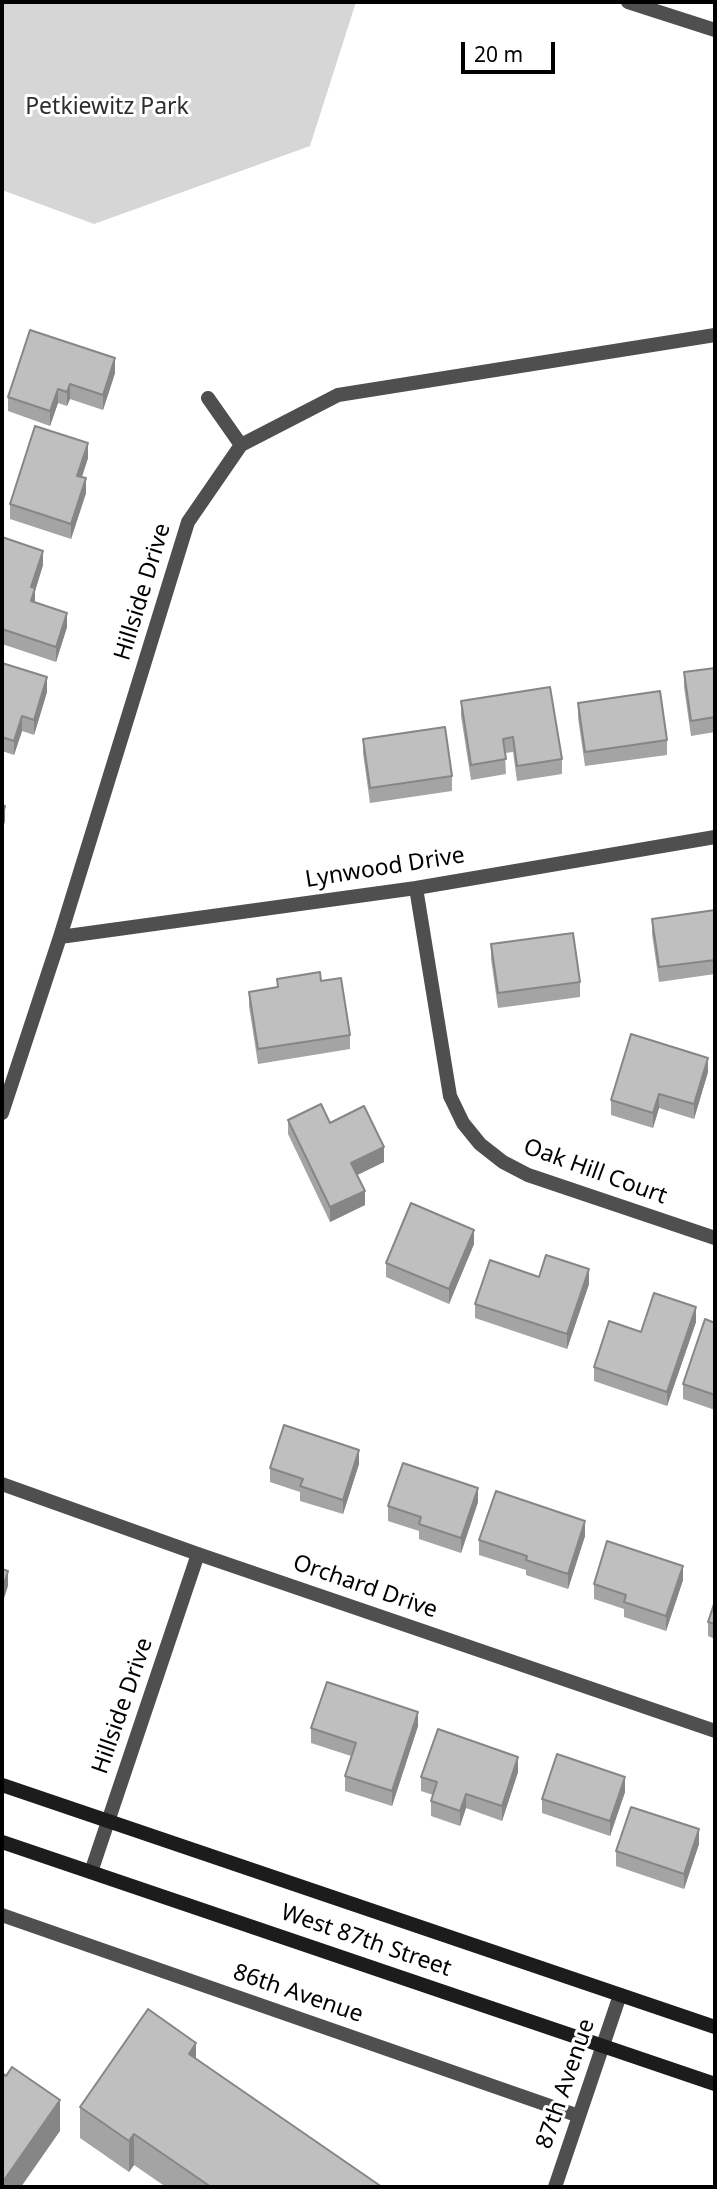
<!DOCTYPE html>
<html>
<head>
<meta charset="utf-8">
<style>
	body { margin:0 }
	#map { position:relative; width:717px; height:2189px; overflow:hidden; background:#fff; font-family:"Noto Sans",sans-serif }
	canvas { display:block }
	.frame { position:absolute; inset:0; border:4px solid #000; pointer-events:none }
	.scale { position:absolute; left:461px; top:42px; width:94px; height:32px; box-sizing:border-box; border:4px solid #000; border-top:0; padding-left:9px; font-size:21px; line-height:24px; white-space:nowrap; color:#000; -webkit-text-stroke:5px #fff; paint-order:stroke }
</style>
</head>
<body>
<div id="map">
<canvas width="717" height="2189"></canvas>
<div class="frame"></div>
<div class="scale">20 m</div>
</div>
<script>
const g = document.querySelector('canvas').getContext('2d');
g.lineJoin = 'round';
function paint(path, color) { g.fillStyle = color; g.fill(path, 'evenodd'); }
const toPath = rows => new Path2D(rows.map(r => 'M' + r).join(''));
function strokePath(path, color, width, dash) { g.strokeStyle = color; g.lineWidth = width; g.lineCap = dash ? 'butt' : 'round'; g.setLineDash(dash || []); g.stroke(path); }
function drawText(font, color, halo, rows, align = 'center') {
  g.font = font + ' "Noto Sans",sans-serif'; g.lineWidth = 6; g.setLineDash([]); g.textBaseline = 'middle'; g.strokeStyle = halo; g.fillStyle = color; for (const [text, x, y, turn = 0] of rows) {
    g.save(); g.translate(x, y); g.rotate((+turn || 0) * Math.PI / 180); g.textAlign = isNaN(turn) ? turn : align; if (halo) g.strokeText(text, 0, 0); g.fillText(text, 0, 0); g.restore();
  }
}
paint(toPath([
	[2,2,356,2,310,146,94,224,2,190]
]), '#d6d6d6');
strokePath(toPath([
	[628,2,715,30],
	[208,398,241,445],
	[416,888,450,1096,463,1123,480,1144,503,1162,528,1175,715,1238],
	[60,937,416,888,715,837],
	[2,1113,60,937,188,522,241,445,338,395,715,335],
	[2,1484,198,1554,715,1731],
	[91,1872,198,1554],
	[2,1915,579,2116],
	[555,2187,620,1995]
]), '#4f4f4f', 14);
strokePath(toPath([
	[2,1785,715,2027],
	[2,1842,715,2084]
]), '#1c1c1c', 14);
paint(toPath([
	[115,373,103,410,70,399,67,406,58,403,50,426,8,411,8,397],
	[88,458,82,477,86,493,71,539,10,519,10,504],
	[2,539,43,565,35,591,35,602,67,627,56,662,2,644],
	[2,663,47,692,34,735,22,731,14,755,2,751],
	[715,668,715,732,691,736,684,687,684,672],
	[461,701,562,759,562,774,517,781,513,752,505,753,506,774,471,780,461,716],
	[578,703,667,740,667,755,585,766,578,718],
	[363,739,452,776,452,791,370,803,363,753],
	[715,910,715,974,659,982,652,934,652,919],
	[491,944,580,982,580,997,498,1008,491,959],
	[277,979,321,981,350,1035,350,1049,258,1064,249,1006,249,992,277,987],
	[708,1072,694,1119,659,1108,653,1128,611,1115,611,1100],
	[288,1120,330,1123,384,1162,357,1175,365,1205,330,1222,288,1134],
	[474,1244,449,1304,386,1277,386,1263],
	[539,1277,589,1284,567,1349,475,1318,475,1304],
	[696,1322,667,1406,594,1381,594,1367,641,1332],
	[715,1323,715,1410,683,1399,683,1384],
	[359,1464,343,1514,300,1501,300,1492,270,1482,270,1468],
	[478,1502,461,1553,419,1539,419,1531,388,1521,388,1506],
	[585,1536,568,1589,526,1575,526,1570,479,1555,479,1540],
	[683,1580,666,1631,624,1617,624,1609,594,1599,594,1584],
	[715,1601,715,1639,708,1636,708,1622],
	[418,1726,392,1806,345,1791,345,1776,351,1756,311,1743,311,1728],
	[518,1772,502,1821,466,1808,460,1826,431,1816,431,1801,433,1795,421,1791,421,1777],
	[625,1792,610,1836,542,1813,542,1799],
	[699,1844,684,1889,616,1866,616,1851],
	[196,2059,382,2187,166,2187,134,2165,129,2172,80,2138,80,2107]
]), '#a4a4a4');
paint(toPath([
	[115,358,115,373,103,410,103,395],
	[70,384,70,399,67,406,67,392],
	[58,389,58,403,50,426,50,411],
	[88,443,88,458,77,491,77,476],
	[86,478,86,493,71,539,71,524],
	[43,551,43,565,35,591,35,602,31,615,31,587],
	[67,613,67,627,56,662,56,647],
	[47,677,47,692,34,735,34,720],
	[22,716,22,731,14,755,14,741],
	[5,806,5,821,2,833,2,818],
	[708,1058,708,1072,694,1119,694,1104],
	[659,1094,659,1108,653,1128,653,1113],
	[384,1147,384,1162,351,1178,351,1163],
	[365,1191,365,1205,330,1222,330,1207],
	[474,1230,474,1244,449,1304,449,1289],
	[589,1269,589,1284,567,1349,567,1334],
	[696,1307,696,1322,667,1406,667,1392],
	[359,1450,359,1464,343,1514,343,1500],
	[478,1488,478,1502,461,1553,461,1538],
	[585,1521,585,1536,568,1589,568,1574],
	[683,1566,683,1580,666,1631,666,1616],
	[8,1571,8,1586,2,1605,2,1591],
	[418,1712,418,1726,392,1806,392,1791],
	[518,1757,518,1772,502,1821,502,1806],
	[625,1777,625,1792,610,1836,610,1821],
	[466,1794,466,1808,460,1826,460,1811],
	[699,1829,699,1844,684,1889,684,1874],
	[196,2043,196,2075,189,2054],
	[60,2100,60,2131,21,2187,2,2187,2,2183],
	[134,2134,134,2165,129,2172,129,2141]
]), '#868686');
const building = toPath([
	[30,330,115,358,103,395,70,384,67,392,58,389,50,411,8,397,30,330],
	[35,426,88,443,77,476,86,478,71,524,10,504,35,426],
	[2,537,43,551,31,587,35,588,31,601,67,613,56,647,2,629,2,537],
	[2,663,47,677,34,720,22,716,14,741,2,737,2,663],
	[715,668,715,717,691,721,684,672,715,668],
	[550,687,562,759,517,766,513,737,503,739,506,759,471,765,461,701,550,687],
	[660,691,667,740,585,752,578,703,660,691],
	[445,727,452,776,370,788,363,739,445,727],
	[2,805,5,806,2,818,2,805],
	[715,910,715,960,659,967,652,919,715,910],
	[573,933,580,982,498,993,491,944,573,933],
	[320,972,321,981,341,978,350,1035,258,1049,249,992,278,987,277,979,320,972],
	[631,1034,708,1058,694,1104,659,1094,653,1113,611,1100,631,1034],
	[321,1104,330,1123,364,1106,384,1147,351,1163,365,1191,330,1207,288,1120,321,1104],
	[411,1203,474,1230,449,1289,386,1263,411,1203],
	[546,1255,589,1269,567,1334,475,1304,490,1260,539,1277,546,1255],
	[654,1293,696,1307,667,1392,594,1367,609,1321,641,1332,654,1293],
	[705,1319,715,1323,715,1395,683,1384,705,1319],
	[284,1425,359,1450,343,1500,300,1486,303,1479,270,1468,284,1425],
	[403,1463,478,1488,461,1538,419,1524,421,1517,388,1506,403,1463],
	[496,1491,585,1521,568,1574,526,1560,527,1556,479,1540,496,1491],
	[607,1541,683,1566,666,1616,624,1602,626,1595,594,1584,607,1541],
	[2,1569,8,1571,2,1591,2,1569],
	[715,1601,715,1624,708,1622,715,1601],
	[327,1682,418,1712,392,1791,345,1776,356,1743,311,1728,327,1682],
	[438,1729,518,1757,502,1806,466,1794,460,1811,431,1801,437,1782,421,1777,438,1729],
	[557,1754,625,1777,610,1821,542,1799,557,1754],
	[631,1807,699,1829,684,1874,616,1851,631,1807],
	[148,2009,196,2043,189,2054,382,2187,211,2187,134,2134,129,2141,80,2107,148,2009],
	[12,2067,60,2100,2,2183,2,2073,6,2076,12,2067]
]);
paint(building, '#bfbfbf');
strokePath(building, '#868686', 2);
drawText('23px', '#2d2d2d', '#fff', [
	["Petkiewitz Park",107,107]
]);
drawText('23px', '#000', '#fff', [
	["Hillside Drive",143,592,-73],
	["Lynwood Drive",385,868,-9],
	["Oak Hill Court",595,1172,20],
	["Orchard Drive",365,1587,19],
	["Hillside Drive",123,1706,-71],
	["West 87th Street",366,1941,19],
	["86th Avenue",298,1994,19],
	["87th Avenue",566,2084,-71]
]);
</script>
</body>
</html>
